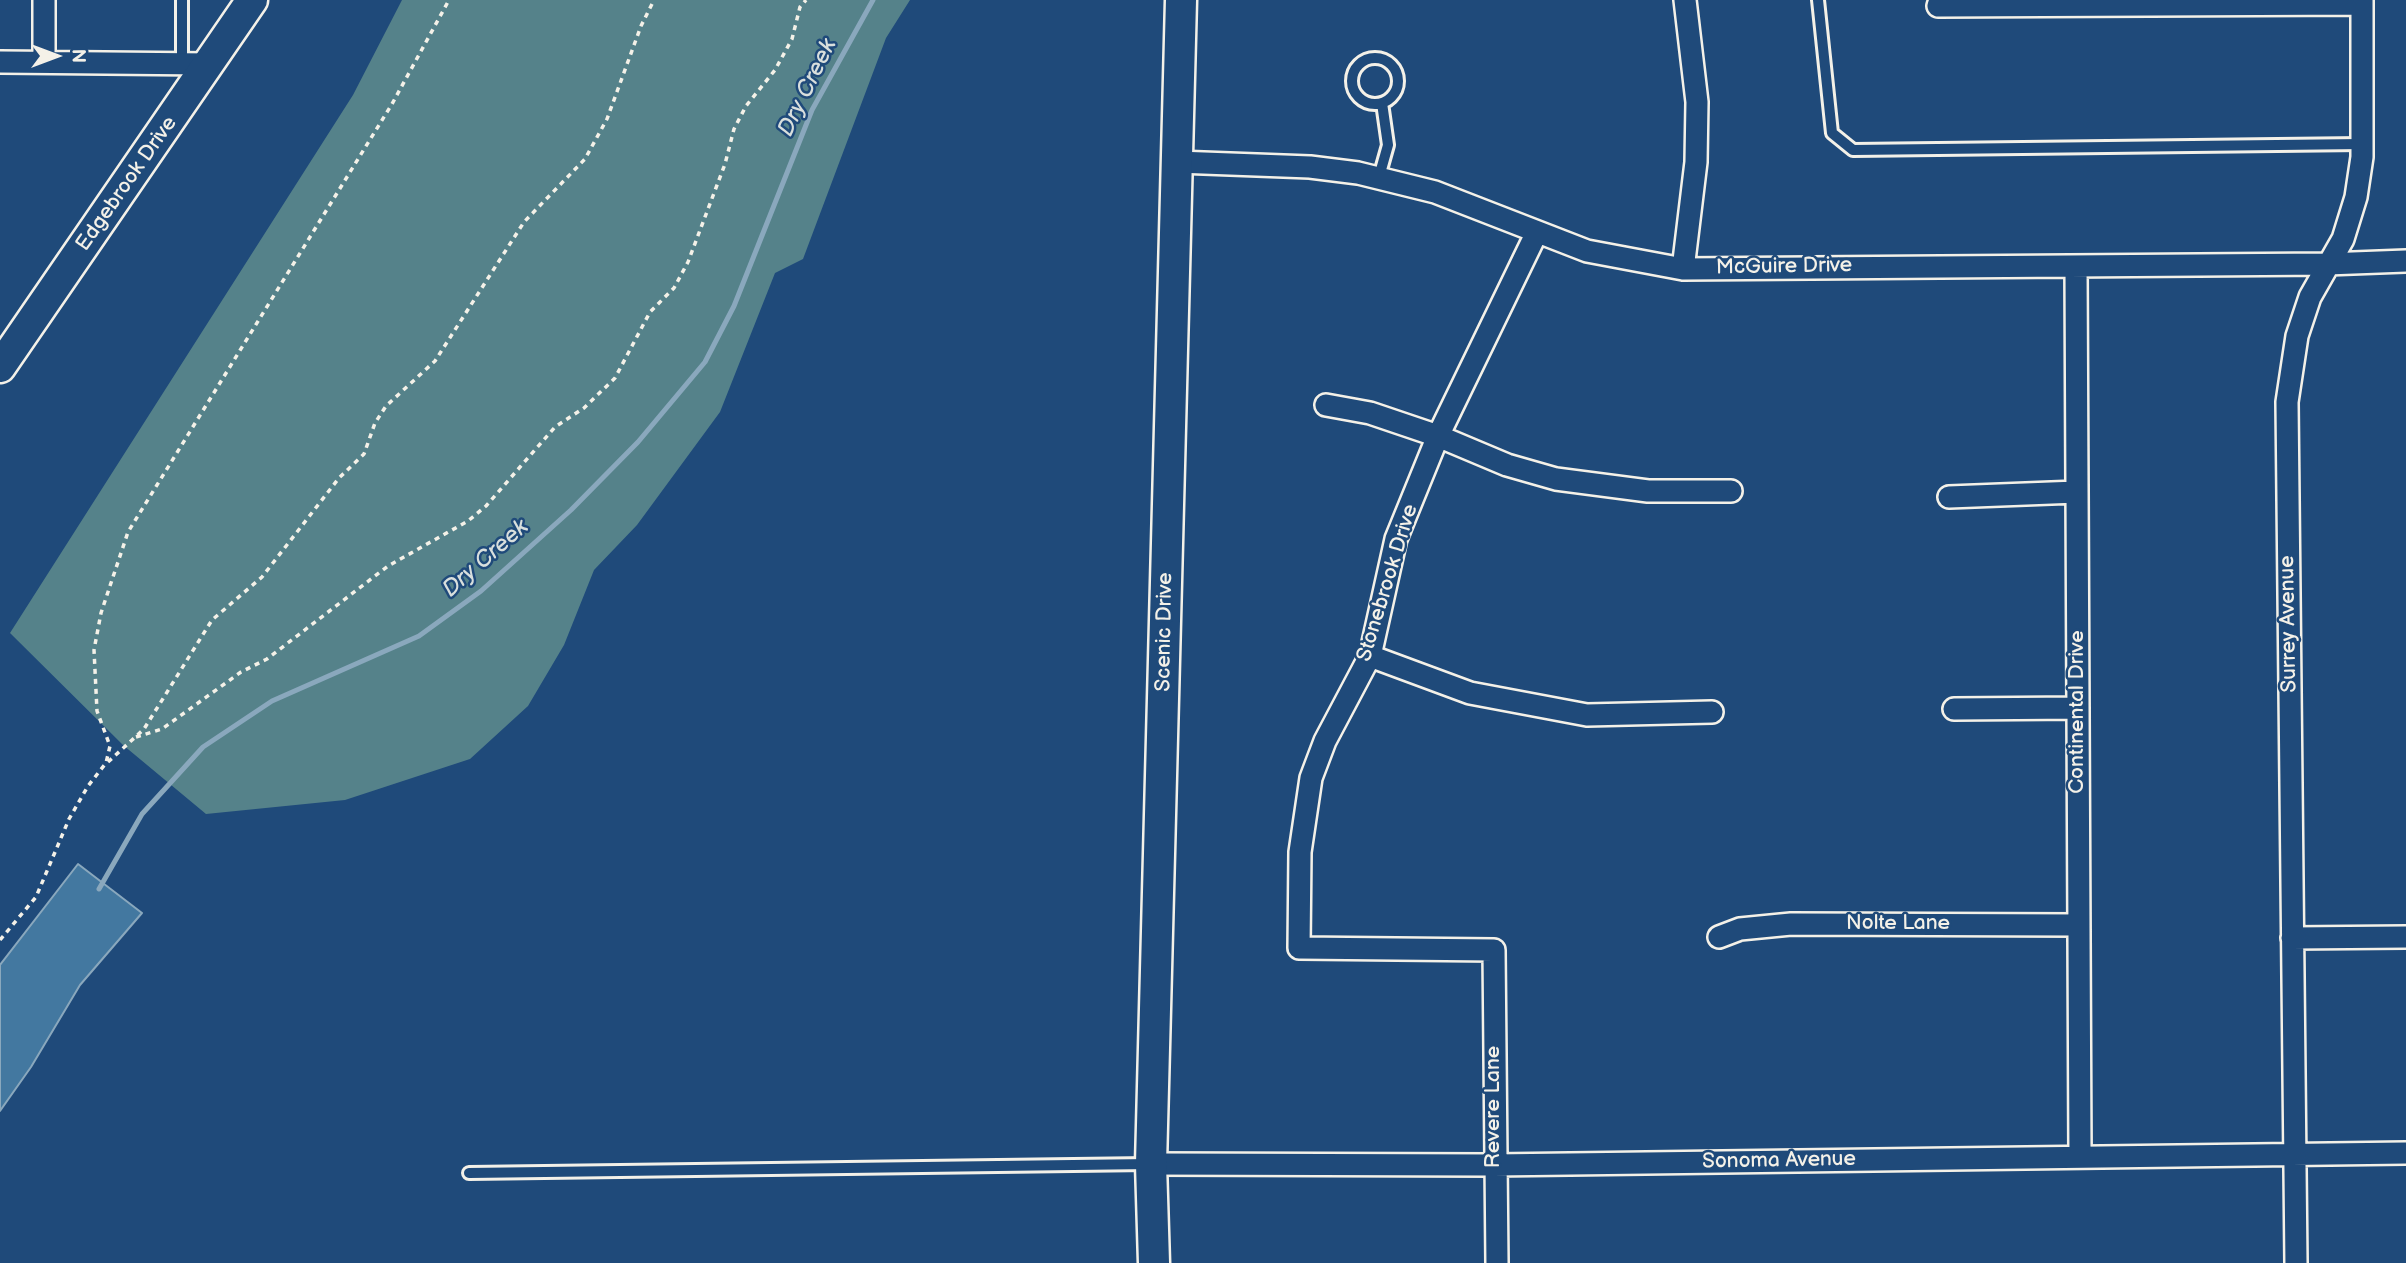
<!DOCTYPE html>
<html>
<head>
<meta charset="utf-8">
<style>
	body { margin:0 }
	#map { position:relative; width:2406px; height:1263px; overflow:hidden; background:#1f4a7a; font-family:"Balsamiq Sans",sans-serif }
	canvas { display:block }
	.north { position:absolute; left:21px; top:21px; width:70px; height:70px; -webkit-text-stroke:5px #1f4a7a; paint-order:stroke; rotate:90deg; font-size:19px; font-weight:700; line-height:28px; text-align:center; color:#f4f1e8 }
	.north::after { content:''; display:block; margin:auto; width:24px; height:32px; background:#f4f1e8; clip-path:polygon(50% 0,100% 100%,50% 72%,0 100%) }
</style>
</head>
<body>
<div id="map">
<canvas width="2406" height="1263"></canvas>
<div class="north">N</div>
</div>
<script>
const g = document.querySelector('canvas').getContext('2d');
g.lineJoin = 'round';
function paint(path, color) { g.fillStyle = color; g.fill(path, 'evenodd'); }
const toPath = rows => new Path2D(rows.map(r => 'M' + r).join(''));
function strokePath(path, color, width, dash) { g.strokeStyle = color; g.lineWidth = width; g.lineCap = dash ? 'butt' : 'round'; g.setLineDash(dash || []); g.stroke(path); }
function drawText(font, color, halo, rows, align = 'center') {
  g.font = font + ' "Balsamiq Sans",sans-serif'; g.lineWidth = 5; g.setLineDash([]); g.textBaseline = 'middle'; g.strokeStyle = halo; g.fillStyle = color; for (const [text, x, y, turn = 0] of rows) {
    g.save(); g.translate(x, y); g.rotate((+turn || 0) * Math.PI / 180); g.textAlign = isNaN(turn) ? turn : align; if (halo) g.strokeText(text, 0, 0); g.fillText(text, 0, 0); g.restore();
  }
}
paint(toPath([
	[402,0,910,0,886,38,803,259,775,273,720,412,637,525,594,570,564,645,528,706,470,759,345,800,206,814,123,745,10,633,353,95]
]), '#55828a');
const water = toPath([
	[78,864,142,913,80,985,31,1067,0,1111,0,965,78,864]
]);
paint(water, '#4378a0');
strokePath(water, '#8aa8bd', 2);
strokePath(toPath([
	[99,889,142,814,203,747,272,701,419,636,481,591,571,510,638,442,705,362,734,306,812,110,873,0]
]), '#8aa8bd', 5);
const lane = toPath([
	[182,0,182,65],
	[1818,0,1832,133,1853,150,2362,144],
	'1352 81a23 23 0 1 1 46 0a23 23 0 1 1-46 0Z',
	[1379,177,1388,145,1382,103],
	[469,1173,1149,1164]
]);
const street = toPath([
	[44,0,44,61],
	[1940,0,1938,6,2362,4],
	[0,62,210,64],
	[1177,162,1310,167,1358,173,1435,192,1587,251,1683,269,2327,264,2406,261],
	[2076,266,2080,1157],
	[1683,269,1696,162,1697,102,1685,0],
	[1326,405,1370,413,1438,436,1507,465,1556,479,1648,491,1731,491],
	[1949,497,2077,492],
	[1370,656,1470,693,1587,715,1712,712],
	[1954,709,2078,708],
	[1719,937,1740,929,1791,924,2079,925],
	[2292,938,2406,937],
	[1151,1164,1494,1165,2406,1153],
	[1497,1263,1494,950,1299,948,1300,852,1311,778,1325,741,1370,656,1396,539,1438,436,1536,234],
	[2296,1263,2287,402,2297,336,2310,297,2343,239,2356,197,2362,157,2362,0]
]);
const secondary = toPath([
	[0,367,252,0],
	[1154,1263,1151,1164,1181,0]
]);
strokePath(lane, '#f4f1e8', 16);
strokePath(street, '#f4f1e8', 26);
strokePath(secondary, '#f4f1e8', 35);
strokePath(toPath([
	[136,737,162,729,241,672,267,659,388,566,468,521,486,506,555,427,584,408,615,378,650,312,674,288,688,262,725,164,734,129,746,106,775,70,792,39,800,7,806,0],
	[108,762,144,729,212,620,262,577,339,478,364,454,375,423,386,406,435,361,524,222,585,159,607,119,641,26,654,0],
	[0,940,36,897,69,819,88,786,106,763,110,746,97,711,94,650,101,613,128,532,392,104,449,0]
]), '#f4f1e8', 3.5, [5, 5]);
strokePath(lane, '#1f4a7a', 10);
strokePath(street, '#1f4a7a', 21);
strokePath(secondary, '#1f4a7a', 30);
drawText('21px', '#f4f1e8', '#1f4a7a', [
	["Edgebrook Drive",127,184,-55],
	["McGuire Drive",1784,267,-1],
	["Stonebrook Drive",1388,583,-73],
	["Surrey Avenue",2289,624,-91],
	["Scenic Drive",1165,632,-89],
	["Continental Drive",2078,712,-90],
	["Nolte Lane",1898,924],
	["Revere Lane",1494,1107,-90],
	["Sonoma Avenue",1779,1161,-1]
]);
drawText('italic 23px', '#d9dfdd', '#1f4a7a', [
	["Dry Creek",808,88,-64],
	["Dry Creek",486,559,-41]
]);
</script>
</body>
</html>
